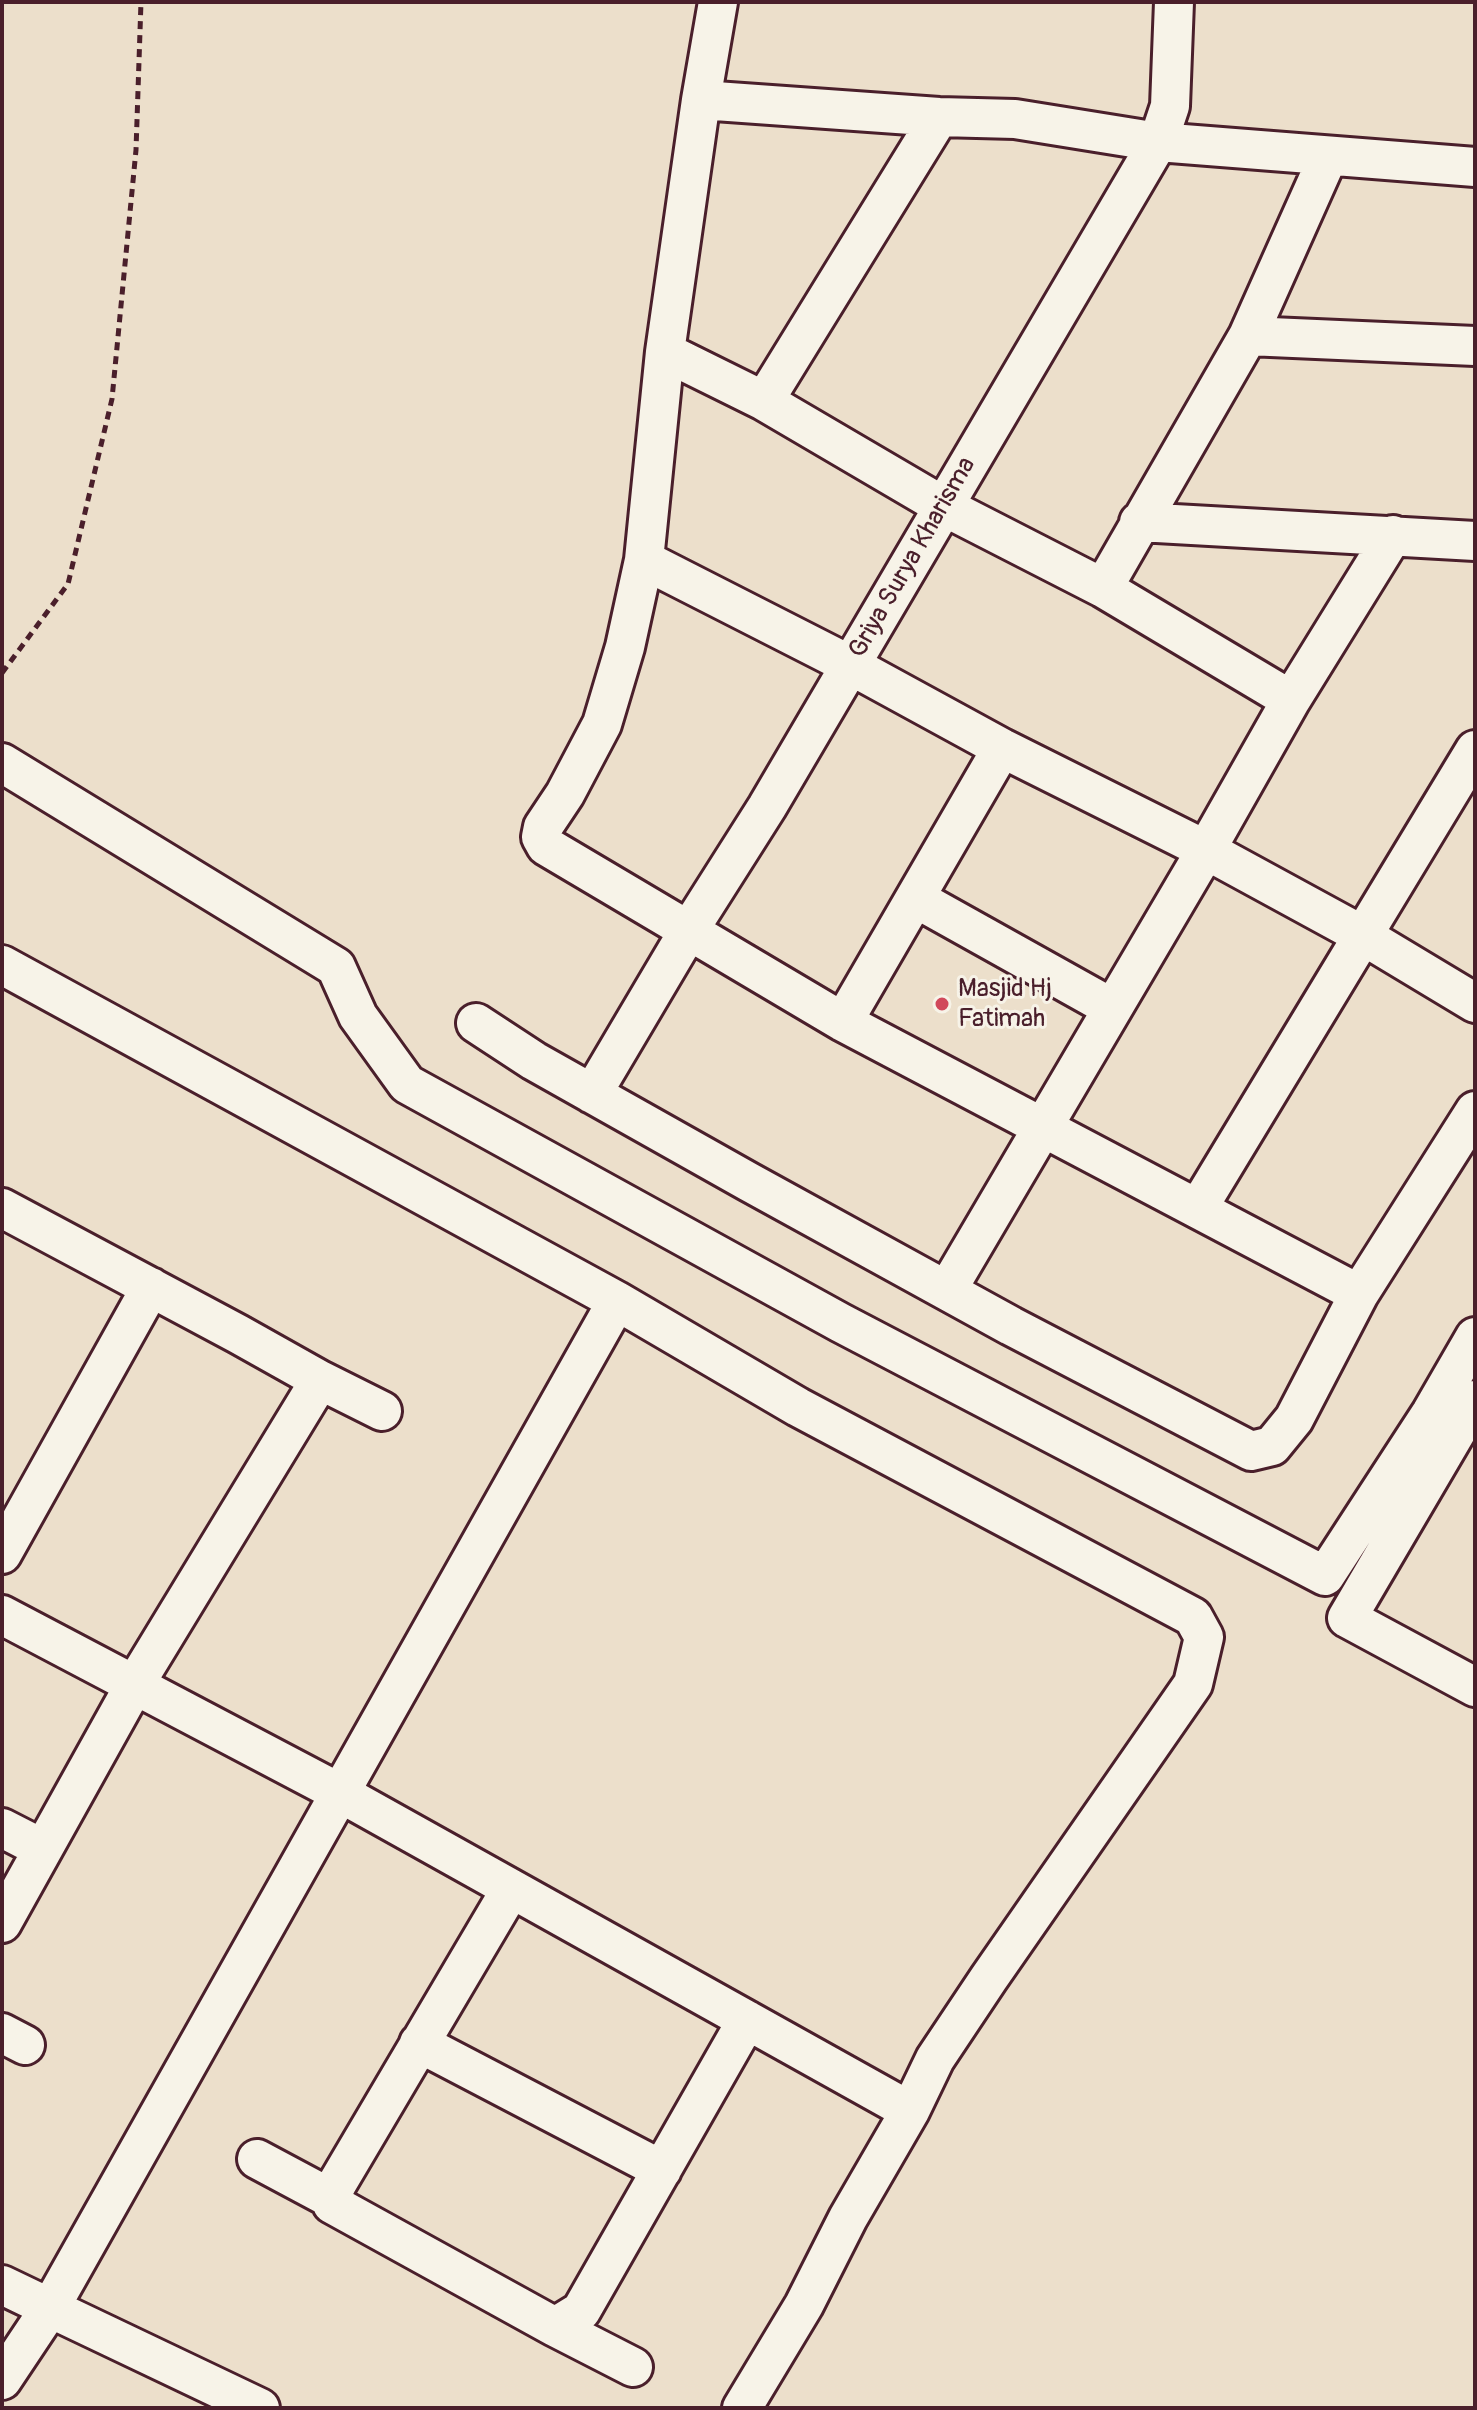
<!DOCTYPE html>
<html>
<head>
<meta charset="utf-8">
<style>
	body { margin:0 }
	#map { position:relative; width:1477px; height:2410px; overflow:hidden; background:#ecdfcb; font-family:Pangolin,sans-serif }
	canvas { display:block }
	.frame { position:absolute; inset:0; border:4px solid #4a1f2b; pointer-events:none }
</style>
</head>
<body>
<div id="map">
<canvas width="1477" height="2410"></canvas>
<div class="frame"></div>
</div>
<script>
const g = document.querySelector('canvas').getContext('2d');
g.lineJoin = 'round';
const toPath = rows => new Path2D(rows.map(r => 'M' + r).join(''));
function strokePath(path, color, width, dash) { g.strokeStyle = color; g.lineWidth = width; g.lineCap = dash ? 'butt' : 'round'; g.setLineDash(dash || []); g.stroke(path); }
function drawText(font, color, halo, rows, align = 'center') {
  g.font = font + ' Pangolin,sans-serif'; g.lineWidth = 6; g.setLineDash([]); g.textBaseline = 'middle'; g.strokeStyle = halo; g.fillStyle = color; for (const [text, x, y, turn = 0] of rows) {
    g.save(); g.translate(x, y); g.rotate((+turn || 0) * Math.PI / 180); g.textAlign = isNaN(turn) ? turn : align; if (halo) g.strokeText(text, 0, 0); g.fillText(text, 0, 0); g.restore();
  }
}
const minor = toPath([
	[718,2,701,100,665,352,644,560,625,647,602,724,565,794,543,827,541,837,546,846,843,1022,1359,1294],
	[701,100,939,117,1015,119,1158,142,1475,167],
	[1248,336,1475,346],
	[665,352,764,401,943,506,1103,588,1291,700],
	[764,401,939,117],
	[1139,522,1475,541],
	[644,560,850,665,1002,748,1206,850,1362,935,1475,1003],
	[1103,588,1248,336,1328,157],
	[2,763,336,967,358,1016,407,1084,841,1323,1325,1576,1431,1413,1475,1337],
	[915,898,1112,1008],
	[2,965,617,1301,798,1407,1193,1617,1204,1637,1193,1684,989,1978,935,2059,910,2111,848,2218,804,2305,742,2408],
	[843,1022,1002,748],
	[476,1023,534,1061,749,1182,1011,1326,1251,1451,1272,1446,1294,1419,1359,1294,1475,1111],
	[592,1094,689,930,767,807,1158,142,1170,106,1174,2],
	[2,1208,238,1334,320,1380,135,1684,2,1923],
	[1198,1208,1475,750],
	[947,1290,1206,850,1291,700,1393,535],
	[320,1380,382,1411],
	[1475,1400,1347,1618,1475,1687],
	[2,1554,151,1287],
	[2,1615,340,1793,910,2111],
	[2,1828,43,1849],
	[511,1889,338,2182,330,2198,332,2204,555,2327,581,2311,747,2020],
	[2,2033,25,2045],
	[419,2043,662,2170],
	[257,2159,330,2198],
	[2,2285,50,2308,617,1301],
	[555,2327,633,2367],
	[2,2380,50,2308,260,2408]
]);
strokePath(minor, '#4a1f2b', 44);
strokePath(toPath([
	[2,673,68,584,112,399,136,150,141,2]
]), '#4a1f2b', 5, [8, 6]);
strokePath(minor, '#f7f3e8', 38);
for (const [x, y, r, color] of [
	[942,1004,8,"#d1495b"]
]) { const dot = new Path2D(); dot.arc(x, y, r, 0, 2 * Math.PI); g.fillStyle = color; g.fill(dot); strokePath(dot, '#f7f3e8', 3); }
drawText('26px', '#4a1f2b', '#f7f3e8', [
	["Griya Surya Kharisma",913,558,-60]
]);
drawText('26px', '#4a1f2b', '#f7f3e8', [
	["Masjid Hj",958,989],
	["Fatimah",958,1019]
], 'left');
</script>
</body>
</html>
